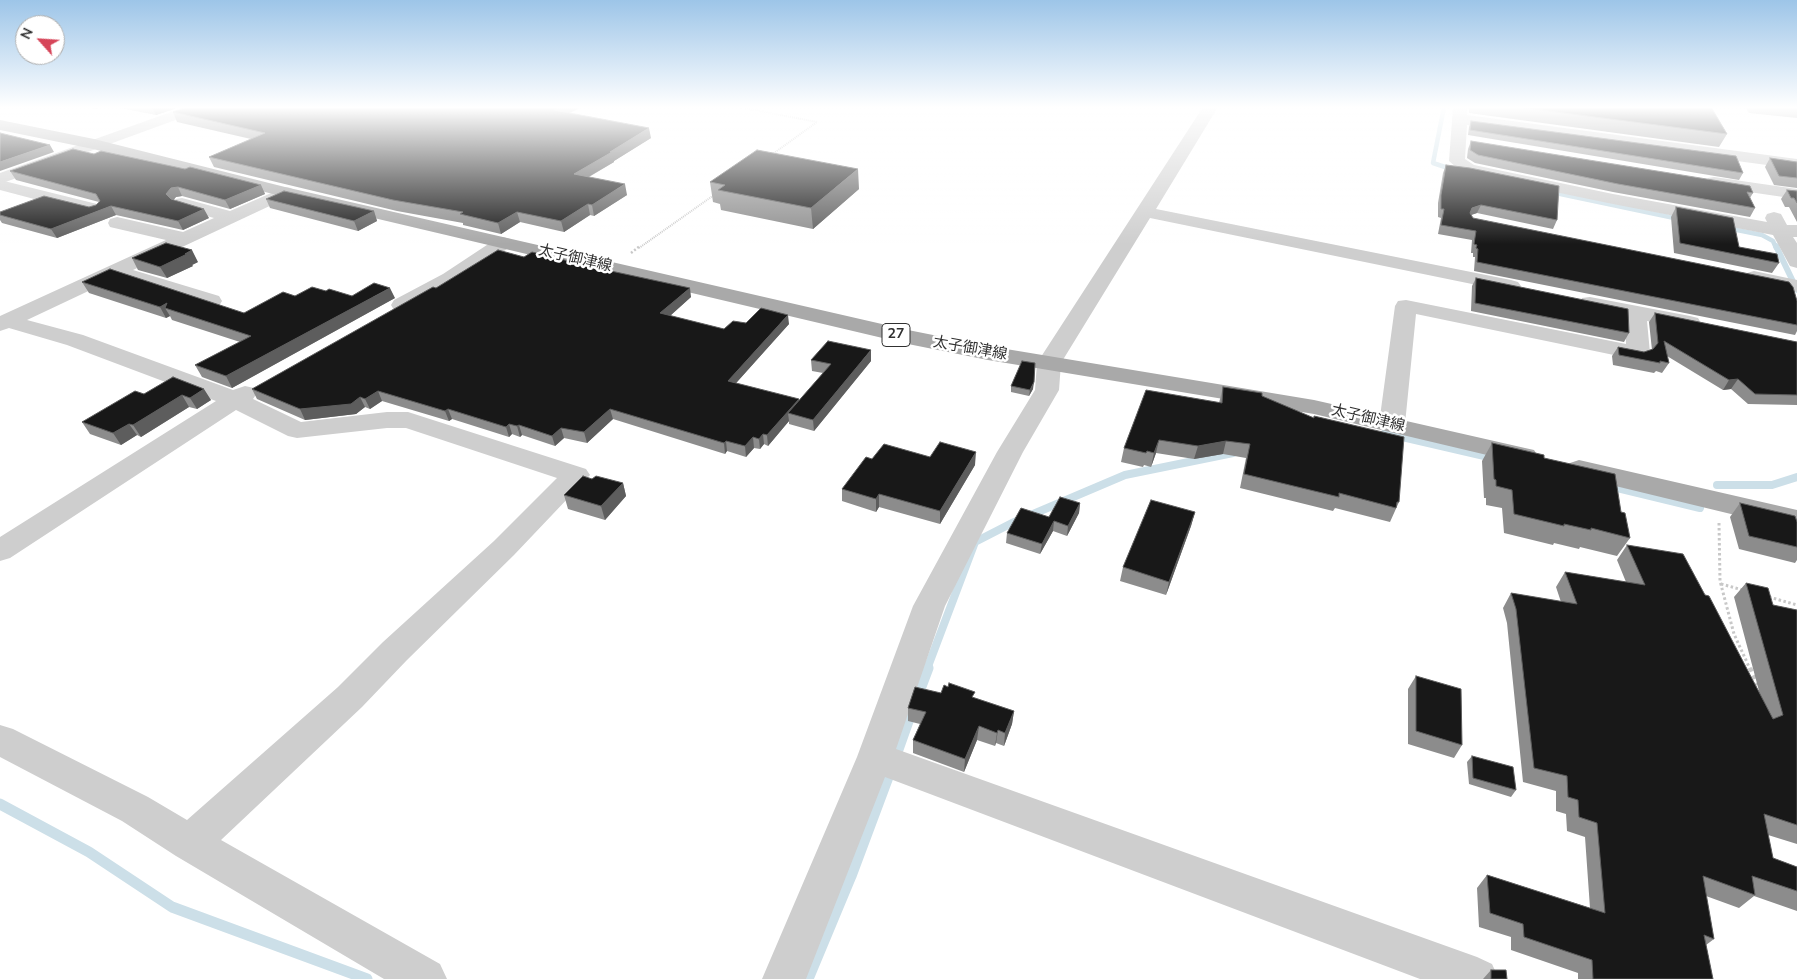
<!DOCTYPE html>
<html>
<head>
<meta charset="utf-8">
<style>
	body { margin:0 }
	#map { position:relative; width:1797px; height:979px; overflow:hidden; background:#fff; font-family:"Nunito Sans",sans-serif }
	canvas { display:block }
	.north { position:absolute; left:15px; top:15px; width:50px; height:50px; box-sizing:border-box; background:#fff; border:1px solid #adadad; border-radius:50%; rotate:296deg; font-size:14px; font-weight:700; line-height:20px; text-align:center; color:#313131 }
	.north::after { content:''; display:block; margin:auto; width:18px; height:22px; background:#d64559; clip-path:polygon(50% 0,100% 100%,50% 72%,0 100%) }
</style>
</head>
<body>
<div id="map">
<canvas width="1797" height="979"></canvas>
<div class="north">N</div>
</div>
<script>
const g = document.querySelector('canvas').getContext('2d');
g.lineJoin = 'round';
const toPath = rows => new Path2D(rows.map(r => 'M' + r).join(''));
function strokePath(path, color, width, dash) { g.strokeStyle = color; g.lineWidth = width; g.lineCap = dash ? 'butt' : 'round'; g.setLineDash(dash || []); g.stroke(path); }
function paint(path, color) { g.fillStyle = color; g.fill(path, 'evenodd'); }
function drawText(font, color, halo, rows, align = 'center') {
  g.font = font + ' "Nunito Sans","Noto Sans JP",sans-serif'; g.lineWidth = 5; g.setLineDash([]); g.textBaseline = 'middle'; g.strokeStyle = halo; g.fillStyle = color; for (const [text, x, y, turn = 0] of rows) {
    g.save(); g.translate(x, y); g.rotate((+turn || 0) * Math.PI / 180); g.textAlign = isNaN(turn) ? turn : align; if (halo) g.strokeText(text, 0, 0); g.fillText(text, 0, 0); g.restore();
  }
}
strokePath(toPath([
	[1444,107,1433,163,1454,170],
	[1551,192,1679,219],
	[1727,228,1762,235,1773,241,1776,248]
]), '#ccdfe8', 4.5);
strokePath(toPath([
	[1776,246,1797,290]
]), '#ccdfe8', 6);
strokePath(toPath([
	[1385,433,1493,458],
	[1717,485,1772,485,1797,477],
	[1609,486,1700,508],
	[927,669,975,542,1012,523,1125,475,1233,453]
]), '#ccdfe8', 8);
strokePath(toPath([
	[917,697,928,668],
	[895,758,911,713],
	[0,804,89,852,172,907,367,979],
	[808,979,851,876,891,769]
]), '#ccdfe8', 11);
strokePath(toPath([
	[739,107,817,122,770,156],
	[639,248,714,195]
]), '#c8c8c8', 2, [1, 1]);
strokePath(toPath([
	[631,253,640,246]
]), '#c8c8c8', 2.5, [2, 2]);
strokePath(toPath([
	[1719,523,1720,581,1734,634,1750,669],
	[1721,584,1743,590],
	[1769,597,1797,605]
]), '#c8c8c8', 3, [2.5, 2.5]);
strokePath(toPath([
	[1750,668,1758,685]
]), '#c8c8c8', 4.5, [4, 4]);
paint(toPath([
	[1203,107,1218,107,1156,209,1511,280,1518,282,1521,286,1518,290,1511,292,1150,218,1061,363,1059,390,1023,452,945,606,896,749,1477,957,1492,964,1499,979,1420,979,885,777,806,979,762,979,857,757,913,606,997,452,1035,390,1037,363,1203,107],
	[1453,107,1467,107,1467,115,1797,159,1797,169,1467,125,1465,159,1474,165,1613,194,1767,222,1765,218,1767,214,1774,212,1781,214,1787,225,1797,225,1797,237,1793,237,1797,243,1797,268,1790,266,1773,235,1613,204,1463,173,1449,161,1453,107],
	[1714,177,1797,189,1797,199,1708,186,1705,182,1708,178,1714,177],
	[0,180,101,205,104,209,101,213,95,215,0,190,0,180],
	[285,187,291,188,294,192,291,196,133,270,219,296,222,301,219,306,211,307,203,306,116,278,27,320,83,335,233,390,245,386,254,388,257,393,253,399,301,422,387,412,408,412,586,469,590,475,514,555,407,660,362,707,221,840,440,964,447,979,384,979,176,856,122,821,0,757,0,725,13,729,148,797,187,820,338,687,383,642,494,541,557,478,406,428,387,428,297,438,288,436,236,410,10,558,0,561,0,537,216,401,67,345,9,328,0,331,0,316,166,240,110,227,108,223,110,219,117,217,183,232,214,218,176,207,173,203,176,199,182,198,230,211,285,187],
	[503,237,510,239,513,243,510,247,457,282,410,310,402,311,394,310,391,305,394,300,443,274,496,239,503,237],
	[1754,271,1797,280,1797,292,1747,281,1744,277,1747,273,1754,271],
	[1590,297,1690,316,1698,318,1701,323,1698,328,1690,330,1647,321,1650,353,1646,358,1638,360,1416,314,1405,424,1401,429,1392,432,1383,429,1379,424,1395,306,1398,301,1406,300,1626,344,1625,317,1582,308,1579,303,1582,298,1590,297]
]), '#cecece');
paint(toPath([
	[185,107,206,107,203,110,0,184,0,173,185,107]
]), '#cecece');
paint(toPath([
	[0,120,94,139,285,187,908,330,988,346,1314,400,1525,448,1534,450,1538,456,1534,462,1525,464,1314,414,988,360,908,344,285,197,93,149,0,130,0,120],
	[1579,460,1797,510,1797,530,1570,475,1566,469,1570,463,1579,460]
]), '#a9a9a9');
paint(toPath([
	[86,107,102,107,96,109],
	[115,107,180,107,156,115],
	[1468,107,1711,107,1727,134,1719,147,1469,113,1469,107],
	[1745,107,1797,107,1797,118,1749,113],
	[173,112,570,113,651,138,614,161,614,162,589,177,627,195,594,216,590,215,564,232,520,222,501,234,463,225,463,223,397,211,214,167,209,157,251,139,177,122],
	[1471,121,1743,173,1739,180,1468,135,1469,127],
	[1471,141,1753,193,1750,198,1755,208,1750,217,1613,192,1475,163,1467,158,1468,149],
	[94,154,185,169,261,185,265,194,230,209,182,196,176,197,173,200,209,218,183,230,116,215,57,238,2,223,0,220,0,212,89,207,96,205,99,202,16,180,10,171],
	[1770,158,1797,162,1797,188,1774,185,1765,167],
	[1446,165,1557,220,1553,229,1477,213,1471,215,1473,218,1797,301,1797,331,1795,335,1474,271,1475,257,1473,257,1473,253,1471,253,1472,240,1438,234,1441,218,1438,217,1438,203,1443,173],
	[710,182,859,189,813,229,721,210,720,204,713,202],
	[1787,190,1797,191,1797,222,1789,207,1785,207,1781,199],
	[266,199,374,211,377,221,358,231,270,208],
	[1676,207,1739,247,1779,263,1772,273,1674,253,1671,217],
	[524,257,691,297,670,316,724,329,746,323,789,324,736,383,799,401,823,373,812,371,811,360,871,361,814,431,789,424,789,421,768,446,764,444,760,449,754,448,746,457,727,451,725,454,613,419,587,443,564,438,555,446,522,435,520,437,512,434,509,437,452,419,449,421,382,401,370,409,365,407,356,414,305,420,257,399,252,389,436,288],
	[132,258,198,262,192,265,193,266,167,278,138,270],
	[1476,278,1629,333,1624,342,1471,311,1472,286],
	[82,282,244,313,295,296,326,291,352,296,395,298,232,388,202,377,195,365,240,342,172,320,170,316,166,318,89,293],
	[1655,313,1797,342,1797,405,1748,404,1731,389,1723,390,1667,356,1669,363,1662,373,1656,371,1654,373,1613,365,1612,356,1618,347,1644,352,1652,350,1649,322],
	[173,377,211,400,197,409,189,407,141,437,137,435,121,445,90,434,82,422,144,394],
	[1011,386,1033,389,1029,396,1011,392],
	[1223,387,1262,396,1399,502,1390,522,1335,508,1333,511,1240,488,1246,458,1223,454,1194,459,1156,453,1151,467,1144,465,1143,467,1121,462,1124,448,1219,403],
	[1492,443,1544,458,1621,512,1630,538,1617,556,1580,547,1579,549,1554,543,1553,545,1504,533,1502,508,1486,505,1486,498,1484,498,1482,461],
	[930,457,975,465,940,524,879,507,876,512,842,501,842,489,872,459],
	[592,479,623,483,626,496,605,520,568,509,564,495],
	[1080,503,1079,513,1067,536,1053,531,1040,554,1006,543,1007,533,1049,517],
	[1740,503,1797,522,1797,560,1795,563,1739,549,1730,517],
	[1195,512,1191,526,1166,595,1120,581,1123,567],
	[1627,545,1705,595,1759,691,1734,597,1746,583,1773,605,1797,610,1797,844,1768,835,1773,858,1797,867,1797,911,1754,896,1739,908,1706,896,1714,939,1706,945,1713,979,1578,979,1578,973,1511,950,1511,937,1479,927,1477,888,1487,875,1590,908,1585,837,1567,831,1566,814,1556,811,1556,791,1523,782,1507,623,1503,608,1511,593,1561,602,1556,587,1565,572,1626,582,1617,560],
	[1416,676,1462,745,1454,758,1408,744,1408,689],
	[974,698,1014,711,1012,724,1004,746,996,743,995,746,977,740,964,772,913,753,913,740,920,724,908,721,908,708],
	[1472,756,1516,790,1511,797,1469,784,1467,762],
	[1491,970,1507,979,1483,979]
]), '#8c8c8c');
paint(toPath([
	[152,107,180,107,156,115],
	[560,107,582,107,557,119,554,110],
	[649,128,651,138,614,161,614,162,576,184,574,174],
	[50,145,54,152,0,171,0,162],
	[858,169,859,189,813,229,811,208],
	[625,184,627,195,594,216,592,205],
	[261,185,265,194,230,209,225,200],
	[178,187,182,196,176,197,171,203,166,194,171,188],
	[588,204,590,215,564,232,561,221],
	[1481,205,1477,213,1468,216,1472,208],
	[111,206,116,215,57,238,51,229],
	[204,209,209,218,183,230,178,221],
	[374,211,377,221,358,231,354,221],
	[517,212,520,222,501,234,498,223],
	[192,250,198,262,192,265,193,266,167,278,160,267],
	[390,288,395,298,232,388,226,376],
	[690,288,691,297,662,323,660,313],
	[167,303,165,308,170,316,166,318,160,307],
	[788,315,789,324,729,391,728,381],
	[871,350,871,361,814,431,813,420],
	[1738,379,1731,389,1723,390,1729,380],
	[1034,382,1033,389,1029,396,1030,390],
	[204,389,211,400,197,409,190,398],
	[378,391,382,401,370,409,365,399],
	[182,395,189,407,141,437,133,425],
	[360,397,365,407,356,414,305,420,300,409],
	[799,399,799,409,788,413,789,421,768,446,767,435],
	[448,409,452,419,449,421,445,411],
	[610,409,613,419,587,443,584,432],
	[129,424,137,435,121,445,113,433],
	[509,424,512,434,509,437,506,427],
	[519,425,522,435,520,437,517,426],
	[561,428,564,438,555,446,552,436],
	[763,434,764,444,760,449,759,439],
	[753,437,754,448,746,457,745,446],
	[1159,440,1156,453,1151,467,1154,453],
	[726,441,727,451,725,454,724,443],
	[1226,441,1223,454,1194,459,1198,446],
	[976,452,975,465,940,524,940,511],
	[623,483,626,496,605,520,601,506],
	[879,494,879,507,876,512,876,499],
	[1080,503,1079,513,1067,536,1068,526],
	[1195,512,1191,526,1166,595,1169,582],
	[1054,521,1053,531,1040,554,1042,544],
	[1014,711,1012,724,1004,746,1005,733],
	[979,726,977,740,964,772,965,759],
	[998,730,996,743,995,746,997,733]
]), '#5d5d5d');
const building = toPath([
	[187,107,560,107,554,110,649,128,610,152,612,152,574,174,625,184,592,205,588,204,561,221,517,212,498,223,460,214,463,212,393,200,209,157,265,133,173,112,187,107],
	[1517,107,1711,107,1727,134,1517,107],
	[1471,121,1736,156,1743,173,1470,130,1471,121],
	[0,133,50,145,0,162,0,133],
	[1471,141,1750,186,1753,193,1747,192,1755,208,1618,184,1478,155,1470,150,1471,141],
	[73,149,94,154,101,151,185,169,190,167,261,185,225,200,178,187,171,188,166,194,171,199,204,209,178,221,111,206,51,229,0,215,0,212,44,196,89,207,96,205,100,201,96,194,10,171,73,149],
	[757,150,858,169,811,208,718,190,725,185,710,182,757,150],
	[1770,158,1797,162,1797,178,1779,176,1770,158],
	[1446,165,1470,168,1559,186,1557,220,1481,205,1472,208,1470,213,1473,218,1789,282,1793,287,1797,301,1797,325,1477,262,1478,249,1476,248,1477,245,1474,244,1476,231,1441,225,1444,209,1441,209,1441,195,1446,165],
	[1787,190,1797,191,1797,203,1794,198,1791,198,1787,190],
	[284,191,374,211,354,221,266,199,284,191],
	[1676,207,1733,218,1739,247,1777,254,1779,263,1680,243,1676,207],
	[166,243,192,250,185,254,187,254,160,267,132,258,166,243],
	[498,250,524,257,532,252,597,268,690,288,660,313,724,329,733,321,746,323,761,308,788,315,728,381,799,399,767,435,763,434,759,439,753,437,745,446,726,441,724,443,610,409,584,432,561,428,552,436,519,425,517,426,509,424,506,427,448,409,445,411,378,391,365,399,360,397,351,404,300,409,252,389,433,287,436,288,498,250],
	[110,269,244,313,283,292,295,296,312,287,326,291,329,289,352,296,374,283,390,288,226,376,195,365,251,336,165,308,167,303,160,307,82,282,110,269],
	[1476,278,1628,309,1629,333,1475,303,1476,278],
	[1655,313,1797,342,1797,395,1755,394,1738,379,1729,380,1664,341,1669,363,1660,361,1660,363,1619,355,1618,347,1644,352,1653,349,1658,343,1655,313],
	[828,341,871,350,813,420,788,413,831,364,811,360,828,341],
	[1022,361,1035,363,1034,382,1030,390,1011,386,1022,361],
	[173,377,204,389,190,398,182,395,133,425,129,424,113,433,82,422,135,391,144,394,173,377],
	[1223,387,1262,393,1262,396,1314,418,1314,416,1404,437,1399,502,1397,502,1396,508,1339,493,1339,497,1244,474,1250,444,1226,441,1198,446,1159,440,1154,453,1147,451,1146,453,1124,448,1146,390,1222,403,1223,387],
	[940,442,976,452,940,511,879,494,876,499,842,489,866,457,872,459,884,444,930,457,940,442],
	[1492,443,1544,455,1544,458,1615,474,1621,512,1625,513,1630,538,1591,528,1591,530,1564,524,1564,526,1514,514,1512,490,1496,486,1496,480,1494,479,1492,443],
	[583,476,592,479,596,476,623,483,601,506,564,495,583,476],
	[1060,497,1080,503,1068,526,1054,521,1042,544,1007,533,1021,508,1049,517,1060,497],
	[1151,500,1195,512,1169,582,1123,567,1151,500],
	[1740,503,1795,516,1797,522,1797,547,1749,536,1740,503],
	[1627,545,1683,554,1705,595,1709,596,1773,719,1783,715,1746,583,1768,588,1773,605,1797,610,1797,825,1764,814,1773,858,1797,867,1797,891,1752,876,1755,895,1703,876,1714,939,1704,935,1713,979,1593,979,1592,960,1524,937,1523,924,1490,913,1487,875,1605,913,1597,823,1579,817,1578,800,1568,797,1567,776,1534,768,1516,609,1511,593,1577,604,1565,572,1645,585,1627,545],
	[1416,676,1461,689,1462,745,1416,731,1416,676],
	[949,683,975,692,972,697,1014,711,1005,733,998,730,997,733,979,726,965,759,913,740,926,712,908,708,915,687,941,693,944,685,948,687,949,683],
	[1472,756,1513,767,1516,790,1473,778,1472,756],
	[1491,970,1506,970,1507,979,1491,979,1491,970]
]);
paint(building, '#181818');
strokePath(building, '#5d5d5d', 1);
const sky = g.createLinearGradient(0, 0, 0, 244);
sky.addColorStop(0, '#9dc5e8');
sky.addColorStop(0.44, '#fff');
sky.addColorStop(1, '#ffffff00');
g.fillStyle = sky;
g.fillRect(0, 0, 1797, 244);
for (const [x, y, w] of [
	[896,335,28]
]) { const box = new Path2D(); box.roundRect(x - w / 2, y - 11.5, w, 23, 4); g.fillStyle = '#fff'; g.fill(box); strokePath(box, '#313131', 1); }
drawText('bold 14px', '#313131', null, [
	["27",896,335]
]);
drawText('15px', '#313131', '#fff', [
	["太子御津線",575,259,13],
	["太子御津線",970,349,10],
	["太子御津線",1368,419,13]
]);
</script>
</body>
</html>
